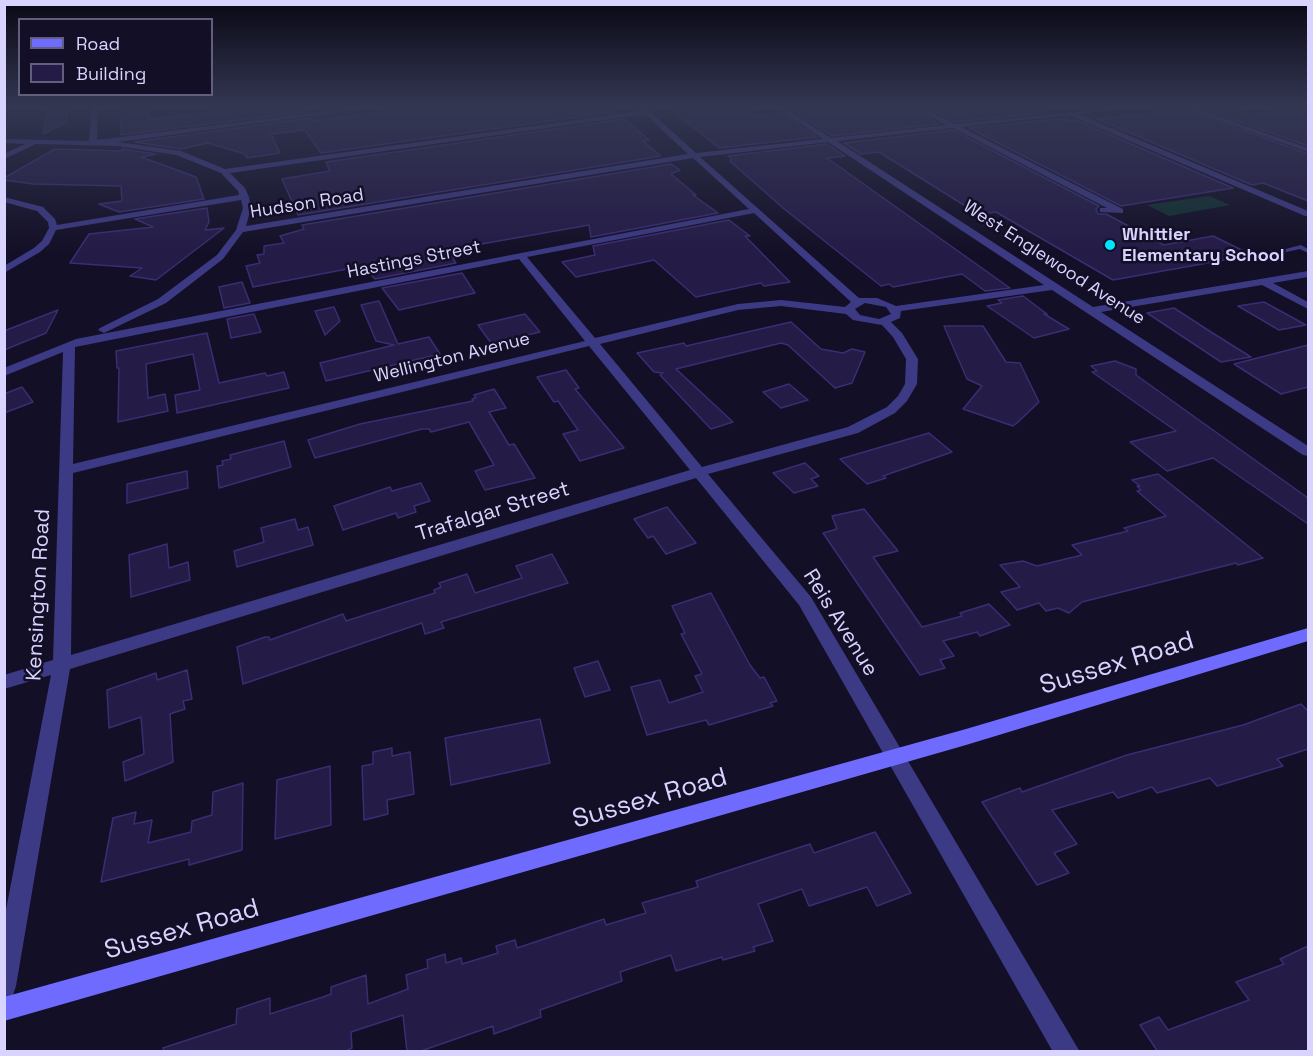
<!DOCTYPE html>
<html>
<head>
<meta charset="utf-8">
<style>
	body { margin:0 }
	#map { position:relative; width:1313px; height:1056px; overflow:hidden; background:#130f26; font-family:"Space Grotesk",sans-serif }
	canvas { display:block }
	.frame { position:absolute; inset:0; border:6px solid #d9d4ff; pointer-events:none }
	.legend { position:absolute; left:18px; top:18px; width:195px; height:78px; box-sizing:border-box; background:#130f26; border:2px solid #625e7d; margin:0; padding:8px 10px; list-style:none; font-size:18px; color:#d9d4ff }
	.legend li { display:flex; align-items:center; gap:12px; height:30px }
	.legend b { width:30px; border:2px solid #625e7d }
</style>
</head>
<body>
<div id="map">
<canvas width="1313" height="1056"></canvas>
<div class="frame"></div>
<ul class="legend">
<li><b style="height:8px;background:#6f6bff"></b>Road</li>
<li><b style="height:16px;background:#241b47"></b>Building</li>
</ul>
</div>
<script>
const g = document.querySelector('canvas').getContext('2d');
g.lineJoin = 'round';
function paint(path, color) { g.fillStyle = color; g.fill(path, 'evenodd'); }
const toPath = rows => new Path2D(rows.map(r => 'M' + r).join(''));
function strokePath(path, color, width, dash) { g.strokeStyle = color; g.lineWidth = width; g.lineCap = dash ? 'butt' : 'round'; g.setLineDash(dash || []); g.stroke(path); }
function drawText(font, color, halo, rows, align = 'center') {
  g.font = font + ' "Space Grotesk",sans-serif'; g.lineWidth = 5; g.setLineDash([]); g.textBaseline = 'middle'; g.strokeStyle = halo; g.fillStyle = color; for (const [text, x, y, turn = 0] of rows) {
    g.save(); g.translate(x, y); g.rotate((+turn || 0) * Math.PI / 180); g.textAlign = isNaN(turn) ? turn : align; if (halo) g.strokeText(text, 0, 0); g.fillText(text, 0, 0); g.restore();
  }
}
paint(toPath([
	[1209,196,1230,205,1169,216,1147,205]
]), '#12302f');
const building = toPath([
	[68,107,66,122,43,134,48,108,68,107],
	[120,107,148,107,149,119,263,107,301,107,305,112,121,135,120,107],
	[425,107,542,107,542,110,605,107,614,112,321,153,305,130,271,134,280,153,247,158,245,154,208,143,181,149,134,142,310,118,312,121,425,107],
	[668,107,753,107,753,116,781,113,817,137,719,148,668,107],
	[846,107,894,107,905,112,916,111,939,124,832,136,795,112,846,107],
	[961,107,972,111,1029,107,1044,113,955,122,930,109,961,107],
	[1146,107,1181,107,1308,154,1308,201,1263,183,1252,185,1097,119,1158,113,1146,107],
	[1197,107,1226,107,1249,115,1294,109,1308,114,1308,146,1197,107],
	[624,119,649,140,643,141,661,156,298,215,282,179,330,171,326,162,624,119],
	[1058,119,1078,121,1233,188,1121,206,969,128,1058,119],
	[953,130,1099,206,1096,209,1098,214,1106,214,1164,245,1213,236,1252,255,1113,280,996,212,981,214,975,212,879,152,861,154,844,143,953,130],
	[827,144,845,156,827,158,1010,288,985,291,962,274,893,287,889,284,881,286,783,208,730,161,732,159,728,156,827,144],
	[55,149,122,151,122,149,156,154,141,157,196,177,204,199,119,212,99,204,122,201,121,186,33,184,4,180,4,178,55,149],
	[671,164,680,170,671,174,696,195,693,195,718,213,591,237,589,225,453,249,447,250,456,263,375,279,363,266,253,287,246,266,260,263,257,255,264,254,264,246,284,243,280,236,304,229,302,225,671,164],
	[207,208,209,222,205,230,224,228,156,280,130,276,142,268,70,263,89,234,153,227,135,219,207,208],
	[729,220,750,236,745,236,790,282,764,286,761,283,751,285,696,297,654,260,576,277,562,262,595,255,593,246,729,220],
	[462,273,475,293,399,310,382,288,462,273],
	[242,282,250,303,224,308,219,287,242,282],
	[1023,296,1047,314,1044,314,1069,329,1034,338,987,306,1002,303,998,300,1023,296],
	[379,301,398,344,429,337,440,354,326,381,320,363,394,345,376,341,361,305,379,301],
	[1264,302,1306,325,1279,330,1238,306,1264,302],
	[334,307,340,321,325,335,315,311,334,307],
	[1174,308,1211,332,1251,357,1221,362,1147,313,1174,308],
	[58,310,46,333,4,350,4,331,58,310],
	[254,314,261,332,231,338,227,319,254,314],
	[525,314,540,332,491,343,478,325,525,314],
	[791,322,821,349,843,353,852,349,865,352,852,383,835,388,788,345,781,343,676,369,733,422,711,429,660,375,663,373,654,372,637,353,684,343,686,346,791,322],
	[944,326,983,326,1006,362,1020,363,1039,402,1017,423,1013,426,963,409,982,386,967,379,944,326],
	[207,333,219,383,265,373,267,376,284,372,289,388,177,413,175,395,200,390,193,354,146,364,148,398,165,394,168,411,118,422,119,368,117,368,116,351,207,333],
	[1308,345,1308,387,1281,394,1234,364,1308,345],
	[1115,361,1136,369,1136,375,1308,498,1308,524,1213,458,1167,471,1130,442,1176,431,1092,372,1097,371,1091,366,1115,361],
	[566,370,579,388,575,389,624,448,580,461,563,434,578,430,558,401,554,402,537,377,566,370],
	[789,384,808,400,781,408,763,392,789,384],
	[22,387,33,402,4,413,4,394,22,387],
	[494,389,506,408,489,412,509,445,514,444,535,478,485,490,475,471,494,465,469,422,431,432,429,429,422,429,315,458,308,440,360,424,473,401,472,399,476,398,474,395,494,389],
	[929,433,952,452,883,476,886,478,867,484,840,459,929,433],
	[284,441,291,467,219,488,217,466,223,465,222,461,231,459,230,455,284,441],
	[805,463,819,476,811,479,818,486,794,493,773,473,805,463],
	[187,471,188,488,127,503,127,484,187,471],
	[1158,474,1263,558,1238,565,1236,563,1082,602,1069,613,1058,608,1046,611,1039,603,1017,610,1001,592,1020,587,1000,565,1023,561,1037,566,1082,555,1072,545,1128,531,1124,528,1166,516,1137,491,1141,490,1137,486,1140,486,1132,480,1158,474],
	[421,483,430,501,414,506,416,512,398,518,396,513,343,530,334,506,390,487,392,491,421,483],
	[667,507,696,543,666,554,653,536,648,538,634,519,667,507],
	[864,509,898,551,873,557,922,627,962,616,960,613,989,604,1010,625,980,636,977,632,943,641,954,656,940,660,945,668,920,675,823,533,837,529,832,516,864,509],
	[295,519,298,530,308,527,313,545,237,567,234,551,264,542,261,528,295,519],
	[167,544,169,568,188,562,190,580,131,597,129,555,167,544],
	[552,554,568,583,441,622,444,628,425,634,422,623,243,684,237,647,265,637,269,637,270,640,343,614,346,621,393,606,435,593,434,590,441,587,439,583,467,574,475,593,522,578,516,566,552,554],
	[711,593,750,665,760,678,764,677,777,701,770,703,773,706,709,725,706,720,647,735,631,687,660,680,669,703,703,692,695,676,702,674,681,634,685,633,672,606,711,593],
	[598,661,610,690,585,697,574,668,598,661],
	[187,670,192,699,183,701,185,709,170,714,173,762,125,781,123,762,144,754,141,717,109,728,107,690,156,673,157,680,187,670],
	[1301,704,1308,711,1308,749,1277,759,1283,766,1217,786,1210,778,1157,793,1152,787,1118,798,1113,792,1052,810,1077,844,1054,853,1069,873,1037,885,982,802,1020,788,1022,792,1127,755,1243,725,1301,704],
	[540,719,550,763,451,785,445,738,540,719],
	[392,748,392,756,410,752,414,794,387,800,388,814,364,820,362,766,373,764,373,752,392,748],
	[330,766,331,825,275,839,277,780,330,766],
	[243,783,242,850,189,865,189,859,101,882,113,818,136,812,134,824,152,820,148,843,191,832,192,821,212,815,213,792,243,783],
	[875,832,911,893,877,906,867,887,809,906,802,889,758,904,773,941,753,947,755,951,723,960,722,957,676,971,671,955,620,972,622,981,540,1010,541,1017,494,1034,493,1026,418,1052,407,1052,403,1015,351,1032,352,1048,343,1052,164,1052,163,1048,236,1024,237,1009,270,998,270,1014,323,997,331,994,331,987,366,975,368,1004,408,989,406,975,428,968,427,960,445,954,446,963,461,958,462,964,498,953,496,946,515,940,517,948,604,919,606,925,646,913,642,903,698,887,696,881,810,844,814,853,875,832],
	[1308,946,1308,1052,1158,1052,1140,1025,1159,1017,1168,1030,1249,1000,1236,982,1284,964,1280,959,1308,946]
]);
paint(building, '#241b47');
strokePath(building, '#3b2d73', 1.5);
paint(toPath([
	[1301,245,1308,249,1308,253,1300,249,1277,254,1274,252,1301,245]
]), '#3d3a85');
paint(toPath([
	[92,107,98,107,97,140,361,107,377,107,118,142,181,151,225,169,641,111,638,107,645,107,696,153,823,139,776,107,783,107,831,138,946,125,913,107,920,107,955,124,1129,107,1078,114,1308,211,1308,216,1305,216,1069,115,961,127,1123,209,1123,213,1100,212,1100,208,1107,208,953,128,837,141,1093,307,1308,271,1308,277,1273,283,1308,302,1308,309,1262,285,1101,312,1308,446,1308,456,1303,455,1052,290,901,311,900,318,891,322,902,333,918,359,917,384,907,401,895,413,858,433,708,474,811,597,1080,1052,1053,1052,799,605,696,478,70,669,16,986,13,995,4,998,4,920,51,675,4,689,4,675,53,660,63,352,4,376,4,368,76,339,749,209,693,158,243,232,223,259,166,303,104,333,98,330,100,328,158,299,217,255,236,230,243,208,241,200,56,230,49,244,40,252,4,273,4,266,34,248,42,241,49,228,48,222,37,211,4,202,4,197,43,207,55,219,57,225,239,195,238,191,221,173,176,155,117,146,36,144,4,159,4,154,25,144,4,143,4,139,89,141,92,107],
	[645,114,688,154,246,226,251,208,249,197,245,188,230,173,645,114],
	[828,142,1044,285,896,306,877,298,859,298,700,157,828,142],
	[754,213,851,302,845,307,781,300,738,304,595,338,527,257,754,213],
	[519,259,585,341,73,464,75,347,519,259],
	[865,303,886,307,891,314,879,319,860,315,855,309,865,303],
	[781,306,846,314,853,320,882,325,893,337,906,359,905,384,898,396,887,407,848,427,702,467,600,344,738,310,781,306],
	[589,346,690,470,71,655,73,473,589,346],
	[1183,107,1191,107,1308,148,1308,152,1183,107]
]), '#3d3a85');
paint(toPath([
	[1308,628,1308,641,966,745,4,1021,4,997,966,729,1308,628]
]), '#6f6bff');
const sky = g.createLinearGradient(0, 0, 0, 254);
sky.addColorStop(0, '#0a0815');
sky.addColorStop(0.42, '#333752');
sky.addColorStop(1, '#33375200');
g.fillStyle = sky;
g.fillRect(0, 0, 1313, 254);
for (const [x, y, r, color] of [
	[1110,245,6,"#00e5ff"]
]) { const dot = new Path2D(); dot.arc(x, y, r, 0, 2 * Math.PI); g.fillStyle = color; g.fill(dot); strokePath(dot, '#130f26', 2); }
drawText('18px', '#d9d4ff', '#130f26', [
	["Hudson Road",307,204,-9],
	["Hastings Street",414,260,-11],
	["West Englewood Avenue",1054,263,33],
	["Wellington Avenue",452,358,-14]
]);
drawText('bold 18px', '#d9d4ff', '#130f26', [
	["Whittier",1122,235],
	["Elementary School",1122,256]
], 'left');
drawText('21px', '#d9d4ff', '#130f26', [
	["Trafalgar Street",493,512,-17],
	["Kensington Road",39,595,-87],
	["Reis Avenue",840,623,58]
]);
drawText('26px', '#d9d4ff', '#130f26', [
	["Sussex Road",1117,664,-17],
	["Sussex Road",650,799,-16],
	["Sussex Road",182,930,-16]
]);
</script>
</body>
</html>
